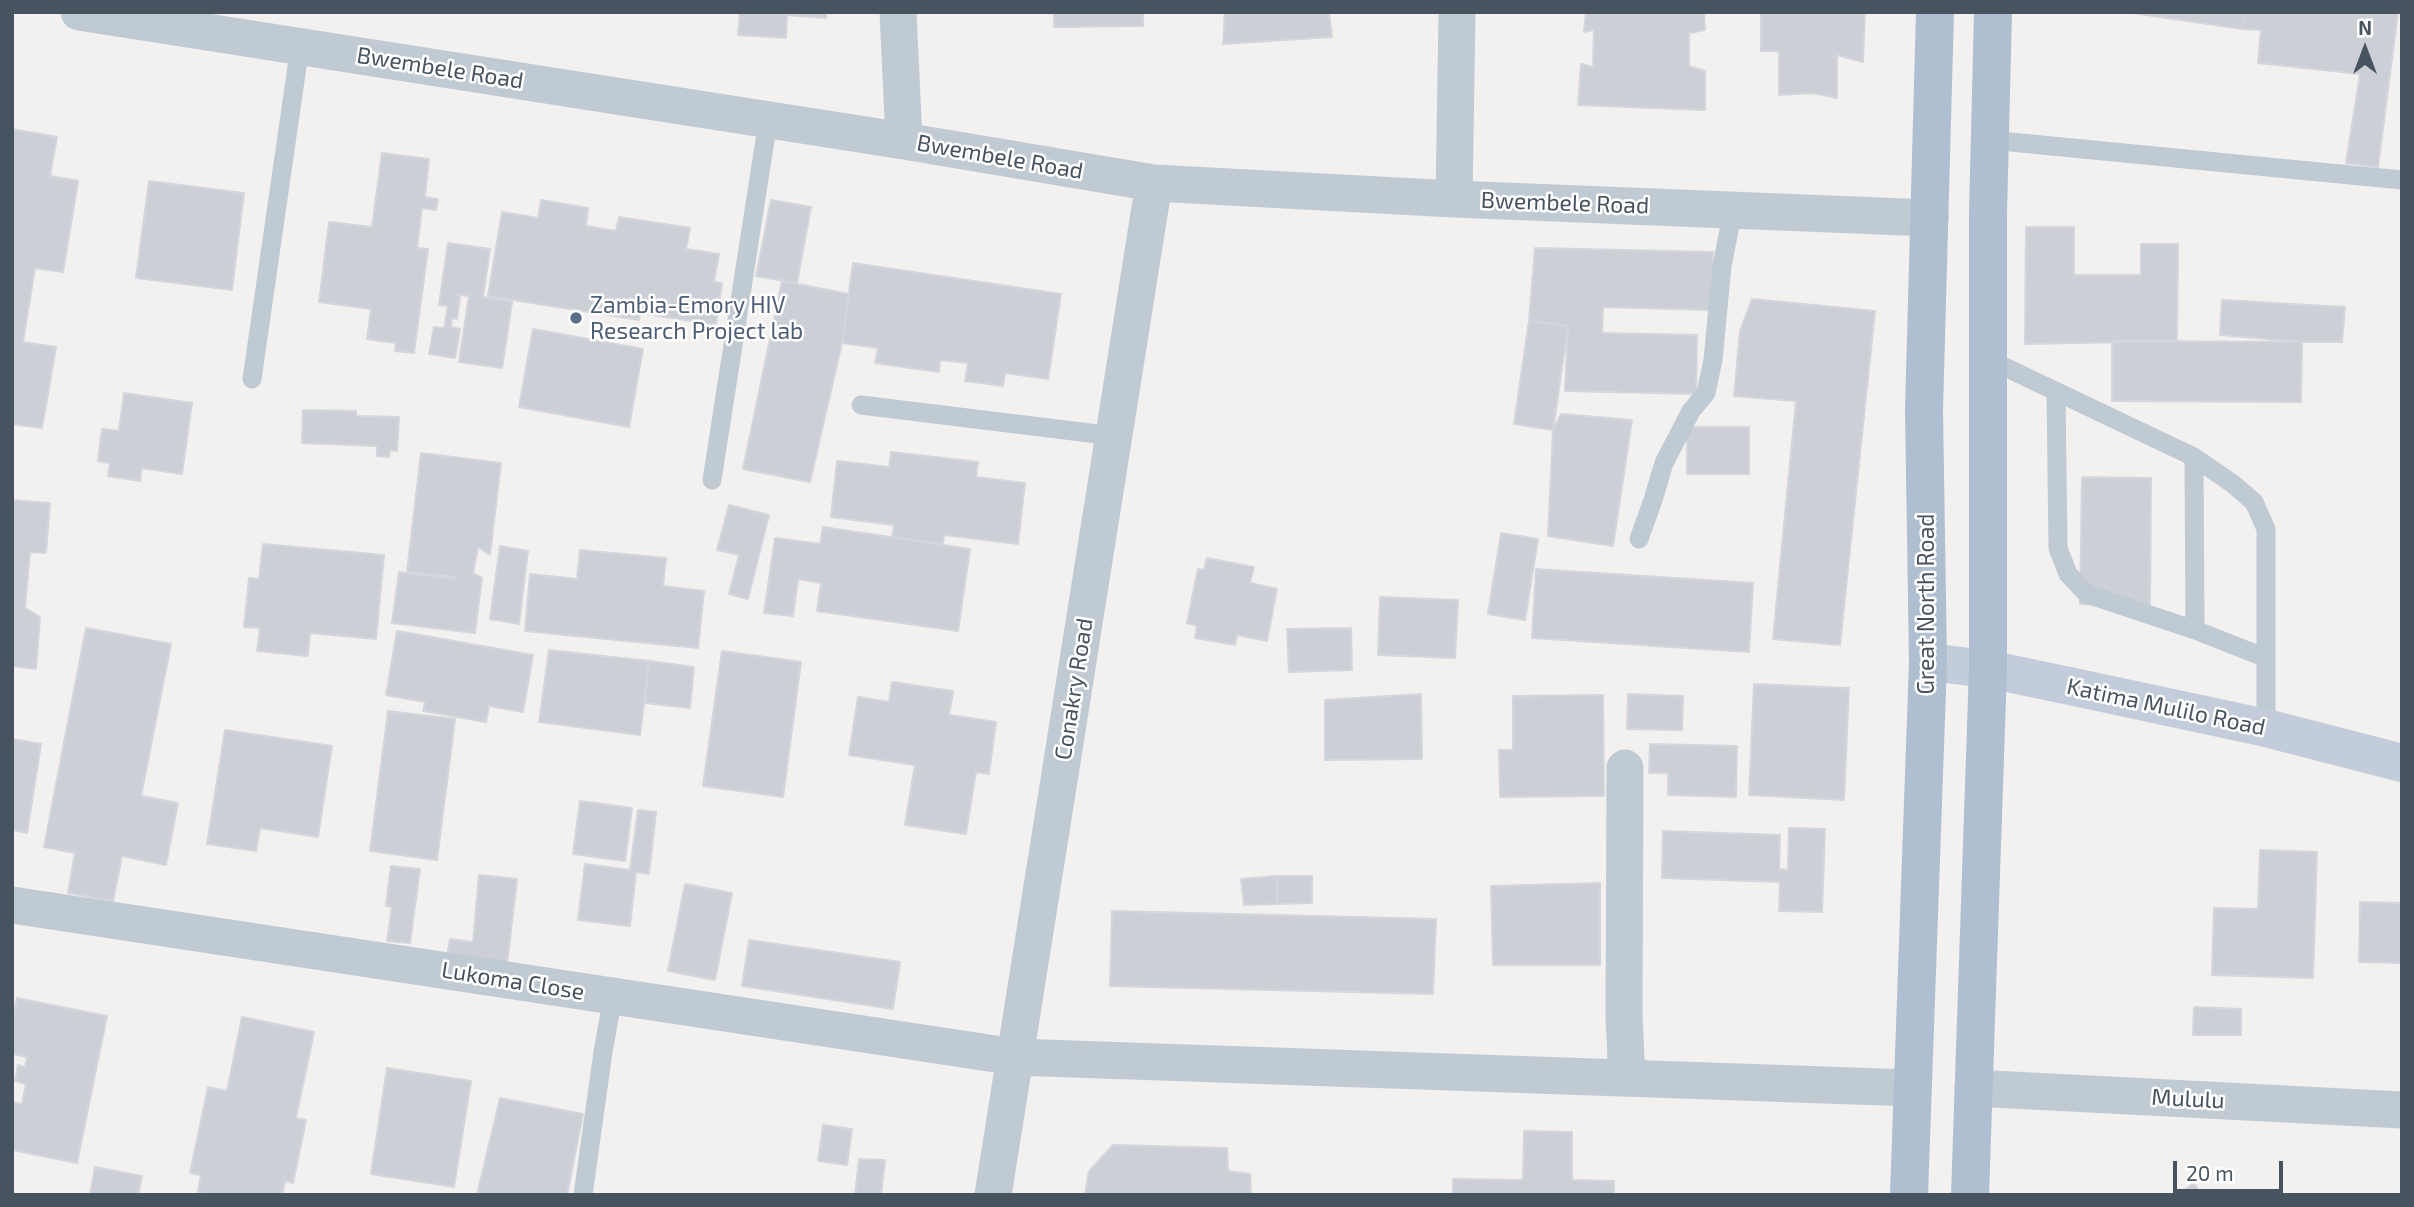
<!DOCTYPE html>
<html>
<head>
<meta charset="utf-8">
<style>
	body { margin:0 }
	#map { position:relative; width:2414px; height:1207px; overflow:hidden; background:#f3f0f0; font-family:"Exo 2",sans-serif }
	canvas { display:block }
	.frame { position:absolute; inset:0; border:14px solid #47535f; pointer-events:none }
	.north { position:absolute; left:2330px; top:14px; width:70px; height:70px; -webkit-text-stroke:5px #fff; paint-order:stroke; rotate:0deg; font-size:19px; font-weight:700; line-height:28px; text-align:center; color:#47535f }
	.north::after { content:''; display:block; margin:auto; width:24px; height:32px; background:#47535f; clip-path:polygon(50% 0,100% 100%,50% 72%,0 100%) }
	.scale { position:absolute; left:2173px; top:1161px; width:110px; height:32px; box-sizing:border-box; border:4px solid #47535f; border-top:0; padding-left:9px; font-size:21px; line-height:24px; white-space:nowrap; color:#47535f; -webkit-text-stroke:5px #fff; paint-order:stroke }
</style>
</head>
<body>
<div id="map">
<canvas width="2414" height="1207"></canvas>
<div class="frame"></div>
<div class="north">N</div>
<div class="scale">20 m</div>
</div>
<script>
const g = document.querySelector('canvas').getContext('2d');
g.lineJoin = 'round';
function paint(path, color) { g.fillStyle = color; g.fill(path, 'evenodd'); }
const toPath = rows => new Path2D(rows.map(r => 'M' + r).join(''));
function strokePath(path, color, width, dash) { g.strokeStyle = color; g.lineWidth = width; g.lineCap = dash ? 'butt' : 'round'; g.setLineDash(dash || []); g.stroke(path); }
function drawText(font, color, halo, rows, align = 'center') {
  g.font = font + ' "Exo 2",sans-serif'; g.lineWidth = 5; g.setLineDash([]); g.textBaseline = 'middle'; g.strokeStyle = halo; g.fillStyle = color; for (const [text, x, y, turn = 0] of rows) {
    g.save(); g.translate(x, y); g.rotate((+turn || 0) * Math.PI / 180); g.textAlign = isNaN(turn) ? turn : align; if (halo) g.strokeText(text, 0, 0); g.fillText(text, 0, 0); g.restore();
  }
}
const building = toPath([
	[740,12,826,12,826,18,787,15,786,38,738,35,740,12],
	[1054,12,1143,12,1143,26,1054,27,1054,12],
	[1225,12,1329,12,1332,37,1223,44,1225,12],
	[1586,12,1704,12,1705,30,1689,33,1689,66,1705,71,1705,110,1578,105,1581,64,1593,67,1594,30,1584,32,1586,12],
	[1761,12,1865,12,1863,62,1837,55,1837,98,1813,93,1779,95,1779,51,1761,51,1761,12],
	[2126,12,2245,12,2242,29,2126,12],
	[2245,12,2398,12,2378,167,2346,163,2360,74,2258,63,2261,30,2242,29,2245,12],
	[12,129,57,137,50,176,78,181,63,272,35,268,23,342,56,347,42,428,12,424,12,129],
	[382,153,429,159,425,197,438,199,436,210,422,208,417,248,428,249,414,353,395,351,396,343,367,339,371,309,319,302,329,222,372,227,382,153],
	[149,181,244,193,232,290,136,278,149,181],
	[541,200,588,208,586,226,616,231,619,217,690,228,686,249,719,254,714,282,722,283,716,325,640,313,639,320,488,296,502,212,538,218,541,200],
	[771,200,811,207,797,283,756,276,771,200],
	[2026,227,2074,227,2074,275,2141,275,2141,244,2178,244,2177,341,2025,344,2026,227],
	[448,243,490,249,483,297,512,302,502,368,459,362,469,296,455,294,460,297,457,319,452,318,451,327,460,329,455,358,429,354,434,327,444,328,448,306,439,305,448,243],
	[1535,248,1713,252,1711,310,1603,307,1602,333,1697,335,1696,394,1565,391,1568,326,1529,321,1535,248],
	[853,263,1061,294,1048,379,1005,373,1003,386,965,381,968,363,940,360,939,372,875,363,878,348,842,343,853,263],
	[782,281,849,294,842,343,810,482,743,469,782,281],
	[1752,299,1875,311,1840,645,1773,639,1796,401,1734,396,1740,331,1752,299],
	[2222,300,2345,307,2342,342,2302,342,2220,335,2222,300],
	[1529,321,1568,326,1553,430,1514,424,1529,321],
	[533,329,643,349,629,427,519,407,533,329],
	[2112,341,2302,342,2301,402,2112,401,2112,341],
	[124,393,192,403,182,474,142,468,140,481,108,476,110,463,98,461,102,429,119,431,124,393],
	[303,410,356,411,356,416,399,417,397,451,390,450,389,457,377,456,377,446,302,443,303,410],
	[1561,414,1632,420,1613,546,1548,536,1553,430,1561,414],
	[1687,427,1749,427,1749,474,1687,474,1687,427],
	[891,452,978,462,976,477,1025,483,1018,544,944,535,943,544,892,537,894,525,831,517,837,461,889,467,891,452],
	[421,453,501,463,490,555,478,547,473,573,482,578,475,633,392,623,399,572,455,579,456,577,407,572,421,453],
	[2082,477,2151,478,2150,607,2080,604,2082,477],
	[12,500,50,503,46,553,30,552,25,608,40,617,36,669,12,666,12,500],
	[729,505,769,515,748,599,729,594,739,555,717,550,729,505],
	[823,527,970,549,958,631,817,611,821,583,798,579,793,616,764,613,775,538,820,544,823,527],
	[1501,533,1538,539,1525,620,1488,614,1501,533],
	[263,544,384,555,376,639,310,633,308,656,257,651,260,628,244,627,249,578,259,579,263,544],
	[500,546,528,551,519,624,490,619,500,546],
	[580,550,666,558,663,586,704,591,698,648,525,631,530,574,577,579,580,550],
	[1207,558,1254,567,1250,583,1277,589,1267,641,1237,635,1235,645,1195,638,1197,626,1187,623,1198,569,1204,570,1207,558],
	[1536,569,1753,583,1749,652,1532,638,1536,569],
	[1380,597,1458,600,1455,658,1378,655,1380,597],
	[86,628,171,644,141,796,178,803,166,865,122,856,113,901,68,893,75,853,44,847,86,628],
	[1351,628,1352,670,1289,672,1287,629,1351,628],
	[397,631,533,655,523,712,489,706,486,722,423,711,425,702,386,695,397,631],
	[549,650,649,661,640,735,539,722,549,650],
	[722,651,801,662,783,797,703,786,722,651],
	[649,661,694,667,690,708,645,703,649,661],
	[892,682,953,691,949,715,996,722,989,774,976,772,966,834,905,825,915,765,849,755,858,697,889,702,892,682],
	[1754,684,1849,688,1844,800,1749,795,1754,684],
	[1421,694,1422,759,1325,760,1325,700,1421,694],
	[1628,694,1683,696,1682,730,1627,729,1628,694],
	[1603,695,1604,796,1500,797,1499,750,1513,750,1513,696,1603,695],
	[388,711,455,719,437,860,370,851,388,711],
	[225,730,332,746,318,837,260,828,256,851,207,844,225,730],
	[12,739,41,744,27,833,12,830,12,739],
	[1650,744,1737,746,1736,797,1668,795,1668,773,1649,773,1650,744],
	[580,801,632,808,625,861,573,854,580,801],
	[638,810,656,812,649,874,636,872,630,926,578,920,585,864,630,870,638,810],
	[1789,828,1825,829,1822,912,1779,911,1780,882,1662,878,1663,831,1780,835,1779,869,1788,870,1789,828],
	[2260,850,2317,852,2313,978,2212,975,2214,908,2258,909,2260,850],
	[391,866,420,869,410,943,387,941,392,907,386,906,391,866],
	[479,875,517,879,507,965,447,958,450,939,473,942,479,875],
	[1277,876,1277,904,1244,905,1241,879,1277,876],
	[1277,876,1312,876,1312,903,1277,904,1277,876],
	[1600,883,1600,965,1493,965,1491,886,1600,883],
	[685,884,732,893,715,980,668,971,685,884],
	[2360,902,2402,903,2402,963,2359,962,2360,902],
	[1112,911,1436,919,1433,994,1110,986,1112,911],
	[749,940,900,962,893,1009,742,986,749,940],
	[17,998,107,1016,77,1163,12,1150,12,1102,22,1104,26,1084,15,1081,18,1065,25,1067,27,1057,12,1054,12,1022,17,998],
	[2194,1007,2241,1009,2241,1035,2193,1035,2194,1007],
	[242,1017,314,1032,296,1118,306,1120,293,1183,285,1181,282,1195,211,1195,198,1192,201,1175,190,1173,208,1087,227,1091,242,1017],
	[387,1068,471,1081,454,1187,371,1174,387,1068],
	[500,1098,583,1114,567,1195,477,1195,500,1098],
	[823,1125,852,1129,847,1165,818,1161,823,1125],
	[1524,1131,1572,1132,1572,1180,1614,1181,1614,1195,1453,1195,1453,1179,1523,1180,1524,1131],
	[1113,1145,1227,1148,1228,1171,1250,1174,1251,1195,1085,1195,1089,1171,1113,1145],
	[859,1159,885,1160,881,1195,855,1195,859,1159],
	[95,1167,142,1176,138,1195,90,1195,95,1167],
	[2194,1183,2202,1195,2176,1195,2194,1183]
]);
paint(building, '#cccfd5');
strokePath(building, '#d4d6dc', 2);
strokePath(toPath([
	[1990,140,2402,180],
	[1988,359,2194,457,2233,484,2254,502,2266,529,2266,728],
	[252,379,300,46],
	[2056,392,2058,548,2068,574,2087,594,2195,630,2266,658],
	[861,405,1114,436],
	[2194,457,2195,630],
	[712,480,768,121],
	[1639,539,1653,500,1664,463,1691,411,1706,393,1713,360,1722,266,1733,210],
	[583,1195,603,1052,613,996]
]), '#c0cad2', 19);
strokePath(toPath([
	[79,12,904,141,1154,183,1454,199,1930,218],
	[898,12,904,141],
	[1454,199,1457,12],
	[1625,768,1624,1016,1627,1078],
	[12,905,1015,1057,1912,1088],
	[1973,1088,2402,1110],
	[993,1195,1154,183]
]), '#c0cad2', 37);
strokePath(toPath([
	[1928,662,1988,669,2093,691,2266,728,2402,763]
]), '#c2ccda', 38);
strokePath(toPath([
	[1909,1195,1928,662,1924,410,1935,12],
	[1970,1195,1988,669,1988,214,1993,12]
]), '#afbed0', 38);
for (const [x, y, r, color] of [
	[576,318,7,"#5c6f8a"]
]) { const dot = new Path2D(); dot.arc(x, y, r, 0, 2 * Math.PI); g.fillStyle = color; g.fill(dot); strokePath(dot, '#fff', 2.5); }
drawText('23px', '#47535f', '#fff', [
	["Bwembele Road",440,68,9],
	["Bwembele Road",1000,157,10],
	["Bwembele Road",1565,203,2],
	["Great North Road",1926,604,-90],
	["Conakry Road",1074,689,-81],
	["Katima Mulilo Road",2166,707,12],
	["Lukoma Close",513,981,9],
	["Mululu",2188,1099,3]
]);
drawText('23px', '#4e5e75', '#fff', [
	["Zambia-Emory HIV",590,305],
	["Research Project lab",590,331]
], 'left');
</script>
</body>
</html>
